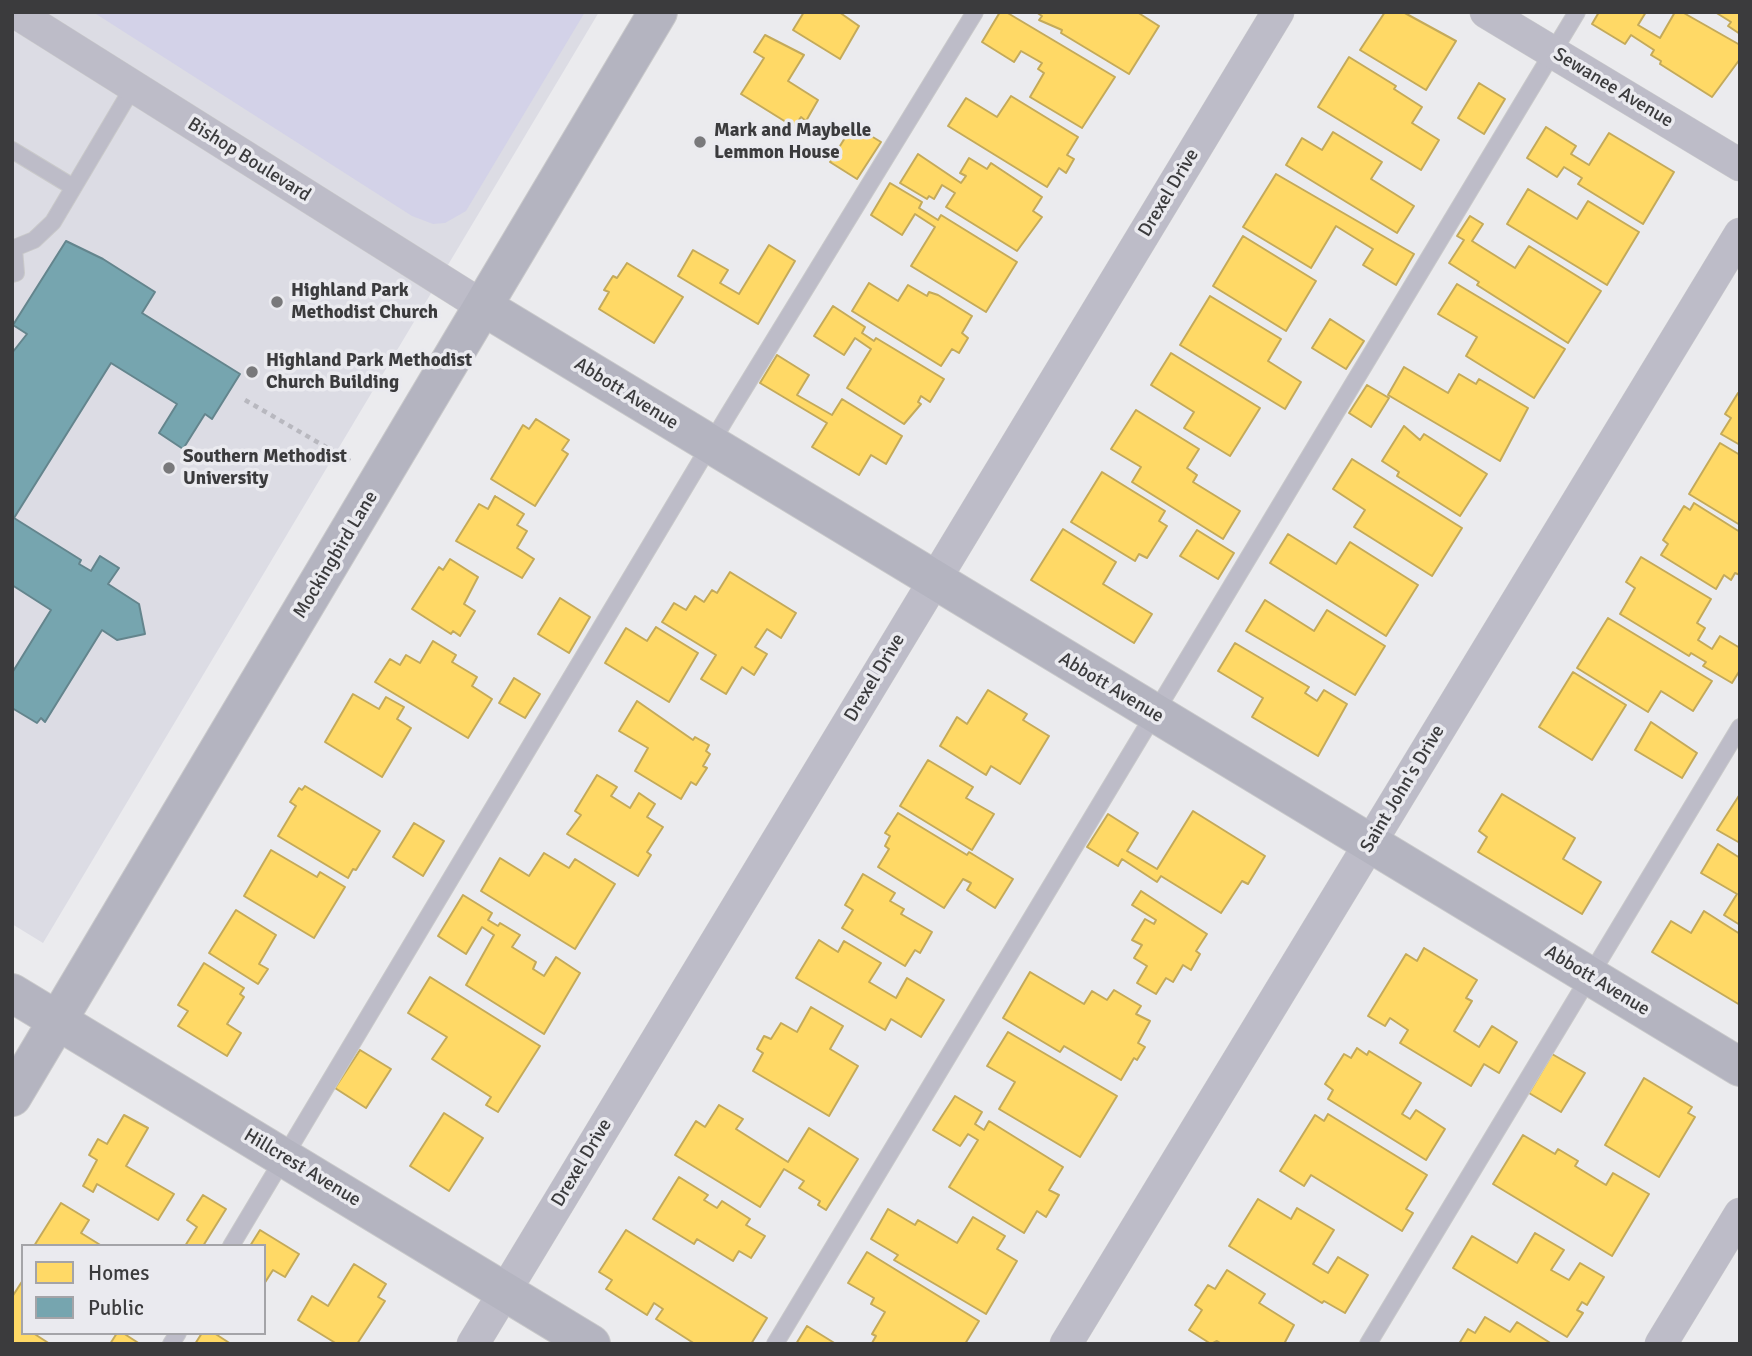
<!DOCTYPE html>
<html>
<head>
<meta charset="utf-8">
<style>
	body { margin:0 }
	#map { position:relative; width:1752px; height:1356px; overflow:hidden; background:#ebebee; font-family:Signika,sans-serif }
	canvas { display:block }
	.frame { position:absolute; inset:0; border:14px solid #3b3b3d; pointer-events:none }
	.legend { position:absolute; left:21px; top:1244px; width:245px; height:91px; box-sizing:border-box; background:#eaeaef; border:2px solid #a4a4a8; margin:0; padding:9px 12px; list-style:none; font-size:21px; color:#3b3b3d }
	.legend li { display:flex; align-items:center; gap:14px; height:35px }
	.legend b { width:35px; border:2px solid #a4a4a8 }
</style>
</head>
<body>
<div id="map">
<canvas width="1752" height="1356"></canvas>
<div class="frame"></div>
<ul class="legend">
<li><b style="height:19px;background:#ffd966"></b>Homes</li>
<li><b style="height:19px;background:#76a5af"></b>Public</li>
</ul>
</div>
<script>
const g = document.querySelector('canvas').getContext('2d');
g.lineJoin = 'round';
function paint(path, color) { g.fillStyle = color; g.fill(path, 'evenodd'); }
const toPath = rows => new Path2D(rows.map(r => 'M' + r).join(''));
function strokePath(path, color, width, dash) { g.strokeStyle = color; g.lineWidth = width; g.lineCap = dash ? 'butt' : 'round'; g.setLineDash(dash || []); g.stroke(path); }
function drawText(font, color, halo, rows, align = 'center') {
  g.font = font + ' Signika,sans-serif'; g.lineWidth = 7; g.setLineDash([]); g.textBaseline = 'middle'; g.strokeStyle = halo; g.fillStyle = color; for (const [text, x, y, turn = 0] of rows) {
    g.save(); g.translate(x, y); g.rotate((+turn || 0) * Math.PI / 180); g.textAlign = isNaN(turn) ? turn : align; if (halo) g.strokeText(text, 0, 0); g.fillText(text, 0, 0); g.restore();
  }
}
paint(toPath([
	[12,12,599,12,43,943,12,924]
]), '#dcdce4');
paint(toPath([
	[93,12,585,12,466,211,445,223,433,224,412,216]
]), '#d3d2e8');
const homes = toPath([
	[804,12,839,12,859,26,840,59,793,30,804,12],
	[1000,12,1006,12,1115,77,1082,128,1030,97,1044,73,1038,69,1042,63,1021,51,1014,62,982,42,1000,12],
	[1036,12,1137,12,1159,26,1129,74,1061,33,1062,30,1039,20,1042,16,1036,12],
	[1385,12,1403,12,1456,41,1426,90,1360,50,1385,12],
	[1599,12,1646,12,1638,25,1660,38,1675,12,1682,12,1740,45,1740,59,1712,97,1660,64,1661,61,1651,55,1654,50,1631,35,1625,44,1592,24,1599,12],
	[1715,12,1740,12,1740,34,1728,26,1731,22,1715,12],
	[765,35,804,55,788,81,818,100,806,121,801,117,794,127,741,94,764,58,754,52,765,35],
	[1349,57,1396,86,1394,89,1422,107,1412,123,1439,140,1421,170,1318,107,1349,57],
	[1479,83,1505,99,1484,134,1458,118,1479,83],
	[1011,96,1078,137,1067,155,1074,159,1066,173,1059,168,1047,187,948,126,966,98,997,117,1011,96],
	[853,125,881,142,857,179,830,162,853,125],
	[1546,127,1576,146,1571,154,1589,165,1609,133,1674,172,1643,224,1578,184,1582,178,1564,167,1557,177,1527,158,1546,127],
	[1333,132,1382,162,1371,179,1414,206,1397,233,1286,165,1302,138,1322,150,1333,132],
	[918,154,961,183,966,176,960,173,969,158,987,169,991,163,1042,197,1033,211,1042,217,1017,251,946,207,955,193,942,185,934,199,929,196,927,199,900,183,918,154],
	[1276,174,1414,254,1396,285,1363,265,1373,249,1336,226,1311,268,1243,227,1276,174],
	[890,183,922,202,919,208,938,220,941,215,1017,262,986,312,911,266,935,227,915,214,902,235,871,215,890,183],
	[1528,189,1577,219,1588,201,1639,232,1607,285,1507,224,1528,189],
	[1470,216,1483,224,1472,241,1515,268,1529,246,1601,291,1568,343,1477,285,1479,282,1449,263,1464,240,1457,236,1470,216],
	[1243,236,1316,281,1286,331,1213,286,1243,236],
	[769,245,795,261,758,324,678,276,693,250,728,270,720,283,739,294,769,245],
	[627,263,683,297,654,343,599,309,609,292,604,290,613,276,617,278,627,263],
	[869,283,898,301,908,285,927,296,929,292,938,295,972,316,962,333,968,338,959,353,952,349,941,366,852,311,869,283],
	[1457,284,1565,349,1534,398,1466,356,1477,337,1438,314,1457,284],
	[1210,296,1281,339,1268,361,1301,382,1285,409,1180,345,1210,296],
	[833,306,865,327,862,333,874,341,876,338,944,379,930,402,921,396,918,402,921,404,904,424,847,388,871,349,855,338,844,355,814,336,833,306],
	[1330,319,1364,341,1346,369,1312,348,1330,319],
	[1171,353,1260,408,1230,456,1184,428,1194,412,1151,385,1171,353],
	[777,355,809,375,797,395,832,415,842,399,902,436,886,464,871,455,859,475,812,447,827,423,760,383,777,355],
	[1404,367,1448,393,1459,374,1476,384,1479,379,1528,408,1500,461,1388,395,1404,367],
	[1367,385,1389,398,1371,427,1349,413,1367,385],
	[1738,393,1740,394,1740,445,1721,434,1731,418,1725,414,1738,393],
	[1136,410,1199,449,1187,468,1197,475,1193,482,1240,511,1223,539,1132,482,1141,467,1111,449,1136,410],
	[536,419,569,440,562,450,568,454,535,506,491,479,523,425,529,429,536,419],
	[1404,426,1420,440,1424,434,1487,474,1460,516,1397,476,1399,472,1382,461,1404,426],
	[1720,443,1740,455,1740,525,1689,494,1720,443],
	[1352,459,1462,528,1432,576,1354,527,1365,510,1333,489,1352,459],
	[1102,472,1165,511,1159,521,1167,526,1147,558,1139,554,1135,561,1071,522,1102,472],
	[495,496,524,514,517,525,527,531,517,548,534,559,522,578,456,541,479,504,488,509,495,496],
	[1694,503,1740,532,1740,575,1735,573,1731,580,1724,575,1716,589,1661,555,1668,544,1663,540,1684,506,1690,510,1694,503],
	[1063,529,1116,562,1103,584,1152,614,1134,643,1031,580,1063,529],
	[1197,530,1234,553,1218,579,1180,556,1197,530],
	[1288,534,1336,564,1350,542,1418,585,1386,636,1270,563,1288,534],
	[1641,557,1711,599,1697,623,1705,628,1698,640,1712,649,1720,636,1740,648,1740,670,1732,683,1703,666,1706,662,1691,653,1689,656,1620,614,1635,588,1626,582,1641,557],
	[450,559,478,577,464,604,475,611,460,636,453,631,451,634,412,609,439,567,443,570,450,559],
	[730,572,796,613,781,638,767,629,755,647,767,654,754,675,742,667,726,694,701,679,716,655,662,622,674,603,686,610,695,596,704,602,712,590,717,593,730,572],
	[560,598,590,617,569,653,538,634,560,598],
	[1265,600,1314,631,1327,610,1385,646,1355,695,1246,631,1265,600],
	[1608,618,1712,681,1693,711,1661,691,1648,712,1577,668,1608,618],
	[656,627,698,653,669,702,605,663,626,628,647,641,656,627],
	[433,641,456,655,452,662,477,677,472,686,492,699,468,738,375,682,390,659,400,665,406,655,420,663,433,641],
	[1235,643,1309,687,1305,693,1317,701,1324,690,1347,704,1318,756,1252,717,1263,698,1218,671,1235,643],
	[1573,672,1626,705,1592,760,1539,727,1573,672],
	[514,678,540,694,525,718,499,703,514,678],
	[988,690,1027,714,1023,720,1049,736,1020,784,991,766,986,775,940,746,957,717,967,724,988,690],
	[353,694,379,709,386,697,404,707,397,719,411,728,382,777,325,742,353,694],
	[637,701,693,740,695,737,709,745,706,751,710,754,703,766,707,768,696,785,691,782,681,799,635,771,648,748,619,731,637,701],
	[1651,722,1697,753,1682,778,1635,750,1651,722],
	[928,760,973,787,966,798,994,814,972,850,900,806,928,760],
	[597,775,617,787,611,796,630,808,639,793,655,804,647,817,663,827,647,852,651,855,638,876,567,834,581,815,575,811,597,775],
	[305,786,380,831,356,870,353,869,348,878,278,836,296,806,290,802,299,788,302,790,305,786],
	[1502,794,1575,838,1563,859,1601,882,1582,914,1478,852,1487,837,1479,831,1502,794],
	[1740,794,1740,843,1717,830,1740,794],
	[1193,811,1265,856,1248,884,1242,881,1221,913,1161,876,1157,882,1122,859,1118,866,1087,847,1108,814,1138,833,1127,851,1157,869,1193,811],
	[898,813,967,855,969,852,1013,879,995,908,967,890,971,883,963,879,944,908,878,867,889,849,885,846,890,836,885,833,898,813],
	[414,823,444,841,423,876,393,857,414,823],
	[1718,844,1740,858,1740,925,1724,915,1737,894,1701,873,1718,844],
	[271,850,317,877,320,872,345,887,314,938,244,896,271,850],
	[544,853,569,868,575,859,615,884,575,949,481,891,500,858,529,876,544,853],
	[863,874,895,893,890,901,904,909,901,914,932,932,920,953,915,950,905,966,842,928,853,910,845,905,863,874],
	[1141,891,1207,934,1196,951,1200,954,1191,970,1183,965,1173,982,1166,978,1156,994,1137,983,1147,966,1134,958,1142,945,1132,940,1145,919,1154,924,1156,920,1132,905,1141,891],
	[463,895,492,913,488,920,498,926,500,923,520,935,512,947,536,962,533,969,544,976,556,957,580,973,544,1034,466,985,494,935,482,927,466,954,438,936,463,895],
	[236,910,276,935,259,964,268,969,258,984,209,953,236,910],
	[1704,911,1740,934,1740,1005,1652,952,1671,921,1691,933,1704,911],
	[819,940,838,952,844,941,881,963,869,982,896,998,907,978,944,1000,921,1037,891,1019,885,1030,796,978,819,940],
	[1424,948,1477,980,1466,998,1472,1001,1454,1031,1479,1047,1492,1026,1517,1042,1499,1073,1484,1064,1471,1086,1400,1043,1408,1030,1390,1018,1385,1026,1368,1016,1406,954,1417,961,1424,948],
	[204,963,244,988,240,994,244,997,227,1024,241,1033,227,1056,178,1026,188,1011,178,1005,204,963],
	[1030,972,1084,1004,1092,991,1107,1000,1114,990,1141,1006,1136,1014,1150,1021,1138,1043,1145,1047,1137,1060,1134,1058,1121,1080,1064,1046,1060,1052,1003,1018,1030,972],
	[430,977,540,1046,498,1112,486,1105,491,1097,432,1059,447,1037,408,1013,430,977],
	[811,1007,843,1026,830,1049,858,1066,829,1116,753,1071,763,1053,757,1049,764,1036,771,1039,781,1023,797,1032,811,1007],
	[1008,1032,1117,1096,1080,1157,999,1109,1015,1082,987,1066,1008,1032],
	[1357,1048,1367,1055,1369,1051,1421,1083,1402,1114,1410,1119,1416,1110,1445,1129,1426,1160,1328,1099,1333,1090,1325,1084,1344,1054,1351,1058,1357,1048],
	[360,1050,391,1069,366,1108,335,1088,360,1050],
	[1552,1054,1585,1073,1561,1112,1529,1093,1552,1054],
	[1644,1078,1692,1107,1688,1113,1695,1117,1659,1177,1605,1145,1644,1078],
	[955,1096,982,1112,975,1124,984,1130,989,1121,1063,1167,1049,1190,1059,1195,1046,1217,1037,1211,1024,1233,949,1187,978,1140,968,1134,960,1146,933,1130,955,1096],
	[719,1105,743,1119,736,1129,788,1162,809,1128,858,1159,826,1210,818,1205,820,1201,799,1188,804,1181,784,1169,760,1207,675,1155,696,1121,705,1127,719,1105],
	[444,1113,483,1138,449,1191,410,1166,444,1113],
	[1328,1114,1427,1175,1406,1209,1413,1213,1402,1231,1311,1175,1304,1186,1280,1171,1315,1115,1324,1121,1328,1114],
	[124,1115,148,1128,126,1166,174,1194,158,1220,97,1184,93,1192,83,1186,97,1160,89,1155,98,1139,107,1144,124,1115],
	[1523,1135,1555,1154,1558,1149,1578,1161,1575,1166,1606,1185,1613,1173,1649,1194,1612,1256,1493,1184,1523,1135],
	[679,1177,708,1195,704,1200,717,1208,722,1201,750,1219,746,1225,765,1236,751,1258,739,1251,733,1261,697,1239,694,1244,653,1219,679,1177],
	[203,1195,226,1209,203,1246,185,1246,197,1227,187,1220,203,1195],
	[1258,1199,1291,1219,1297,1208,1334,1230,1313,1264,1328,1273,1338,1257,1368,1275,1345,1313,1324,1301,1322,1303,1229,1246,1258,1199],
	[61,1203,89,1220,81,1233,102,1246,34,1246,61,1203],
	[888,1209,915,1225,918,1220,957,1243,973,1217,1005,1236,997,1249,1017,1261,986,1314,894,1260,898,1255,871,1239,888,1209],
	[260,1230,299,1254,285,1277,273,1270,264,1284,264,1246,250,1246,260,1230],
	[626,1230,767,1318,751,1344,695,1344,656,1319,663,1309,654,1303,647,1315,606,1289,612,1280,599,1272,626,1230],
	[1535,1233,1564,1250,1551,1270,1569,1280,1580,1263,1604,1277,1587,1305,1582,1302,1577,1310,1583,1313,1567,1337,1453,1268,1472,1236,1517,1263,1535,1233],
	[867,1252,979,1321,965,1344,872,1343,876,1336,872,1334,885,1312,871,1304,874,1298,848,1283,867,1252],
	[354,1264,386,1284,378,1297,385,1301,357,1344,337,1344,298,1320,312,1296,328,1306,354,1264],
	[1227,1270,1265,1294,1259,1303,1294,1325,1284,1344,1222,1344,1217,1341,1211,1344,1189,1330,1202,1310,1195,1305,1208,1285,1215,1289,1227,1270],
	[23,1280,23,1333,33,1333,50,1344,12,1344,12,1297,23,1280],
	[1485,1317,1510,1332,1517,1322,1552,1344,1459,1344,1468,1329,1475,1333,1485,1317],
	[807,1326,836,1344,796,1344,807,1326],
	[117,1333,123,1333,140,1344,110,1344,117,1333],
	[202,1333,214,1333,231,1344,195,1344,202,1333]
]);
paint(homes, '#ffd966');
strokePath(homes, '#c4aa5a', 2);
const public = toPath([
	[66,241,103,259,155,292,142,313,240,374,212,419,205,414,183,449,159,433,177,404,111,363,14,518,81,560,79,564,91,571,100,556,119,568,108,584,139,604,145,634,117,640,102,630,45,722,41,718,37,723,12,708,12,673,51,610,12,585,12,353,27,334,13,325,66,241]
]);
paint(public, '#76a5af');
strokePath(public, '#64858d', 2);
const lane = toPath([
	[12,150,73,187],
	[12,249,34,240,53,222,133,87],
	[12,274,16,273,14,249],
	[231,1246,728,415,975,12],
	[171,1344,178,1333],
	[775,1344,1577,12],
	[1368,1344,1740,727]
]);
const street = toPath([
	[15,12,484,307],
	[1486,12,1740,165],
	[473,1344,1278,12],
	[1066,1344,1740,234],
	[1661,1344,1740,1214]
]);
const secondary = toPath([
	[484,307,1740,1067],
	[12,993,591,1344],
	[12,1097,658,12]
]);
strokePath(lane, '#c9c9ca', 18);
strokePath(street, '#c9c9ca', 33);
strokePath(secondary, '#c9c9ca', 40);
strokePath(toPath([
	[245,400,350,461]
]), '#b8b8bf', 4.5, [5, 5]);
strokePath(lane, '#bdbcc8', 16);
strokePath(street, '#bdbcc8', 32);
strokePath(secondary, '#b4b4c0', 38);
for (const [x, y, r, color] of [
	[700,142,7,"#79797b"],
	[277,302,7,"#79797b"],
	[252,372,7,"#79797b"],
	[169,468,7,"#79797b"]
]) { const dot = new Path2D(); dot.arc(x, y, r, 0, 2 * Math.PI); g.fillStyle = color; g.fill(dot); strokePath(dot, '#eaeaef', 2.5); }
drawText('19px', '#3b3b3d', '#eaeaef', [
	["Sewanee Avenue",1613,88,31],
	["Bishop Boulevard",249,160,32],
	["Drexel Drive",1169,193,-59],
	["Abbott Avenue",626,394,32],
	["Mockingbird Lane",336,555,-59],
	["Drexel Drive",875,678,-59],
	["Abbott Avenue",1111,688,31],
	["Saint John's Drive",1403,789,-59],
	["Abbott Avenue",1597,981,31],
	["Drexel Drive",582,1163,-59],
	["Hillcrest Avenue",302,1168,31]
]);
drawText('bold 19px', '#3b3b3d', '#eaeaef', [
	["Mark and Maybelle",714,131],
	["Lemmon House",714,153],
	["Highland Park",291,291],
	["Methodist Church",291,313],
	["Highland Park Methodist",266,361],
	["Church Building",266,383],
	["Southern Methodist",183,457],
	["University",183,479]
], 'left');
</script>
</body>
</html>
